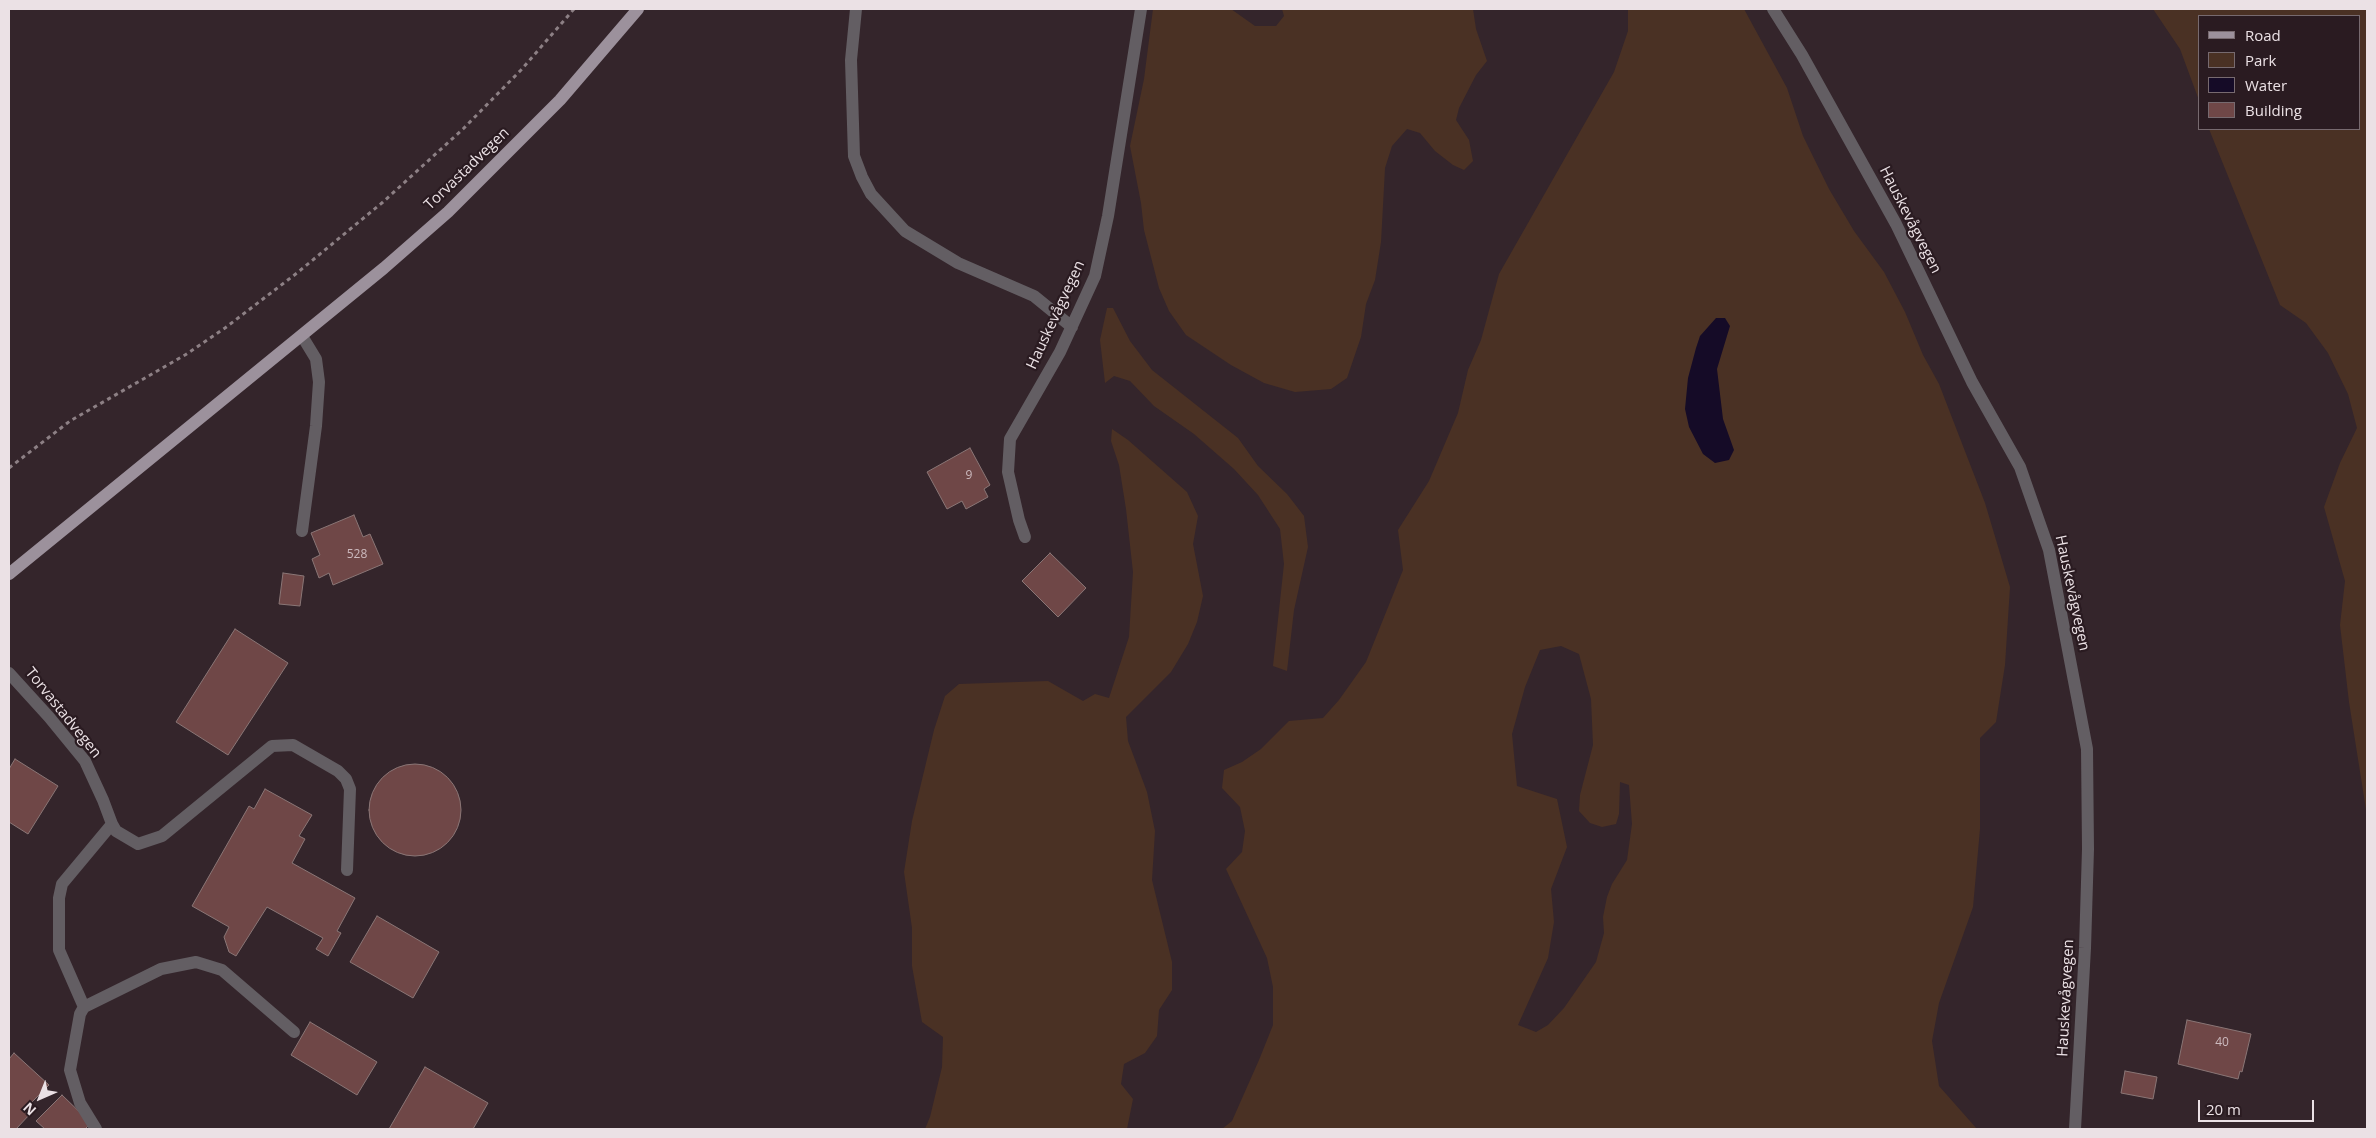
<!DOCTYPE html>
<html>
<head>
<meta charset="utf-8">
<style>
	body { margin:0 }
	#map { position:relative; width:2376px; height:1138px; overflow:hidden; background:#34252b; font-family:"Open Sans",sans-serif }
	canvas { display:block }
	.frame { position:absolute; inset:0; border:10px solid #ebe1e5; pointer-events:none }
	.legend { position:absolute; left:2198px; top:15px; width:162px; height:115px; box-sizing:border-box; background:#2a1b21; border:1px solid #776a6f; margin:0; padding:6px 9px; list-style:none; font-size:15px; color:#ebe1e5 }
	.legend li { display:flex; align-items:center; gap:10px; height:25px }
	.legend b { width:25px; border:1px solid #776a6f }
	.north { position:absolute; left:15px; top:1073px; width:50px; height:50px; -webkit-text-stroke:4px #2a1b21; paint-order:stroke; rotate:224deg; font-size:14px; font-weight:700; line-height:20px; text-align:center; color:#ebe1e5 }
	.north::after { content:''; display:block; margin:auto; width:18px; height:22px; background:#ebe1e5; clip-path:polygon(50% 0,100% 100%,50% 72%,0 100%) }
	.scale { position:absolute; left:2198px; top:1100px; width:116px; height:22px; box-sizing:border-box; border:2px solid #ebe1e5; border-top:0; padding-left:6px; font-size:15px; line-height:18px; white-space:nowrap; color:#ebe1e5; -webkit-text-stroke:4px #2a1b21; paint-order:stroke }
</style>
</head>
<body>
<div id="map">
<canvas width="2376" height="1138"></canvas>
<div class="frame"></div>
<ul class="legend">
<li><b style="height:6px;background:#9c919c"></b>Road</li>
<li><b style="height:14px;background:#4a3124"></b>Park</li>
<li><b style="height:14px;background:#150b27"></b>Water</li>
<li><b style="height:14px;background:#6f4747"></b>Building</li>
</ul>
<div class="north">N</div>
<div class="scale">20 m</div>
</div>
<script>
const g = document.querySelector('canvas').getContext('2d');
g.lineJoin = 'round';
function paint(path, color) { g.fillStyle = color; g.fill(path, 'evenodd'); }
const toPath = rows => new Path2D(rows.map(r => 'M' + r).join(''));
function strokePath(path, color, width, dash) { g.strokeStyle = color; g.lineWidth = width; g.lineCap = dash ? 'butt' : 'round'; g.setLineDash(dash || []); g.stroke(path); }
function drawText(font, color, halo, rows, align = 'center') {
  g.font = font + ' "Open Sans",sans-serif'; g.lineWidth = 4.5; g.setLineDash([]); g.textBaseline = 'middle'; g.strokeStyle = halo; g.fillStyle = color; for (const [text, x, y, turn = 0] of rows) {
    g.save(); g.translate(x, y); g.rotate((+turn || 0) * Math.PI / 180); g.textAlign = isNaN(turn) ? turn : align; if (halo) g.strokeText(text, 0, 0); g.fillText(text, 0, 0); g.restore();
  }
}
paint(toPath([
	[1153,9,1231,9,1255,26,1276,26,1284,16,1282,9,1473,9,1476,29,1487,61,1476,75,1459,108,1456,120,1469,140,1473,161,1464,170,1453,165,1435,151,1420,133,1407,129,1392,146,1385,168,1381,242,1375,280,1366,304,1361,337,1347,378,1331,389,1295,392,1264,383,1231,365,1186,335,1169,311,1159,288,1144,230,1141,203,1130,146,1144,79],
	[1628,9,1744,9,1787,88,1803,136,1829,189,1854,231,1884,272,1905,312,1923,355,1939,384,1985,503,2010,587,2005,665,1996,722,1980,738,1980,829,1973,907,1939,1003,1932,1041,1939,1086,1977,1129,1222,1129,1232,1121,1259,1060,1273,1025,1273,987,1267,958,1226,869,1242,852,1245,831,1240,807,1222,788,1224,770,1242,762,1261,749,1289,721,1323,718,1339,700,1366,662,1403,570,1398,530,1429,481,1458,413,1468,370,1481,340,1499,274,1614,72,1628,31],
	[1561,646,1579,654,1591,699,1593,745,1580,795,1579,811,1590,823,1602,827,1616,824,1619,814,1620,782,1629,785,1632,824,1627,860,1612,884,1607,897,1603,917,1604,933,1596,962,1564,1008,1548,1025,1536,1032,1518,1025,1548,958,1554,922,1551,889,1567,847,1557,799,1517,786,1512,734,1525,687,1540,650],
	[2153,9,2367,9,2367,816,2349,702,2340,625,2345,581,2324,507,2340,463,2357,428,2348,394,2328,353,2306,323,2280,305,2209,129,2360,129,2360,16,2200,16,2200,103,2180,49],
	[1107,308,1113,308,1130,341,1152,370,1238,438,1258,466,1287,494,1304,516,1308,547,1294,610,1287,671,1273,666,1284,564,1280,529,1258,495,1234,469,1194,434,1154,406,1130,381,1114,376,1105,383,1100,340],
	[1112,429,1128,440,1187,492,1198,516,1193,544,1203,596,1197,622,1188,644,1171,672,1126,717,1128,741,1147,792,1155,831,1152,880,1172,962,1172,990,1159,1010,1157,1036,1145,1053,1124,1064,1121,1084,1133,1099,1127,1129,925,1129,930,1117,942,1067,943,1037,922,1022,912,966,912,928,904,872,912,821,934,730,945,696,959,684,1048,681,1083,701,1095,694,1109,698,1129,637,1133,572,1126,509,1119,465,1111,441]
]), '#4a3124');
paint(toPath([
	[1716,318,1725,318,1730,326,1717,369,1723,419,1734,450,1729,460,1715,463,1703,454,1689,427,1685,409,1688,378,1696,348,1700,336]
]), '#150b27');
const building = toPath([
	[970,448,990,485,984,489,988,497,966,509,962,501,947,509,927,472,970,448],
	[354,515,363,537,370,534,383,564,333,585,329,573,319,578,312,559,320,555,311,533,354,515],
	[1050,553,1086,588,1058,617,1022,581,1050,553],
	[283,573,304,576,300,606,279,604,283,573],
	[235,629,288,663,228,755,176,722,235,629],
	[15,759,58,786,28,834,9,822,9,769,15,759],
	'369 810a46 46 0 1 1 92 0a46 46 0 1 1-92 0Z',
	[265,789,312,815,299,836,305,839,292,863,355,898,337,931,341,933,328,956,316,949,323,938,267,907,236,956,229,952,224,937,229,927,192,906,249,806,254,809,265,789],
	[377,916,439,952,413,998,350,962,377,916],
	[2187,1020,2251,1034,2242,1072,2240,1071,2238,1079,2178,1064,2187,1020],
	[310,1022,377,1062,357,1095,291,1055,310,1022],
	[14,1053,49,1085,26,1108,31,1113,16,1129,9,1129,9,1059,14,1053],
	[425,1067,488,1103,473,1129,389,1129,425,1067],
	[2125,1071,2157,1077,2153,1099,2121,1093,2125,1071],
	[62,1095,91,1123,85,1129,45,1129,36,1121,62,1095]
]);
paint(building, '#6f4747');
strokePath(building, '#8a7676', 1);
strokePath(toPath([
	[9,468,70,421,185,355,225,328,297,273,383,202,463,129,521,70,574,9]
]), '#8d8085', 3, [4, 4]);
strokePath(toPath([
	[856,9,851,60,854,156,862,177,871,194,905,231,958,263,1034,296,1072,327],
	[1773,9,1802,55,1896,224,1972,382,2020,467,2049,550,2087,749,2088,849,2085,948,2075,1129],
	[302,336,316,359,319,382,316,426,302,531],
	[1025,537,1019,520,1008,472,1010,439,1060,352,1095,276,1108,216,1141,9],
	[9,673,49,717,85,761,103,800,112,824,116,831,138,844,162,836,272,746,293,745,338,771,346,779,350,789,347,870],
	[84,1007,161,969,196,962,222,970,294,1032],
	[84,1007,59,950,59,898,62,884,112,824],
	[84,1007,80,1014,70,1070,80,1103,96,1129]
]), '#635e63', 12);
strokePath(toPath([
	[9,574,384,268,448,212,560,100,638,9]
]), '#9c919c', 12);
drawText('12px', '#ccbabe', null, [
	["9",969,476],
	["528",357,555],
	["40",2222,1043]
]);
drawText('15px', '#ebe1e5', '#2a1b21', [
	["Torvastadvegen",467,169,-44],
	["Hauskevågvegen",1910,220,63],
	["Hauskevågvegen",1056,315,-65],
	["Hauskevågvegen",2072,593,78],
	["Torvastadvegen",63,713,51],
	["Hauskevågvegen",2066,998,-87]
]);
</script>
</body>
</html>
